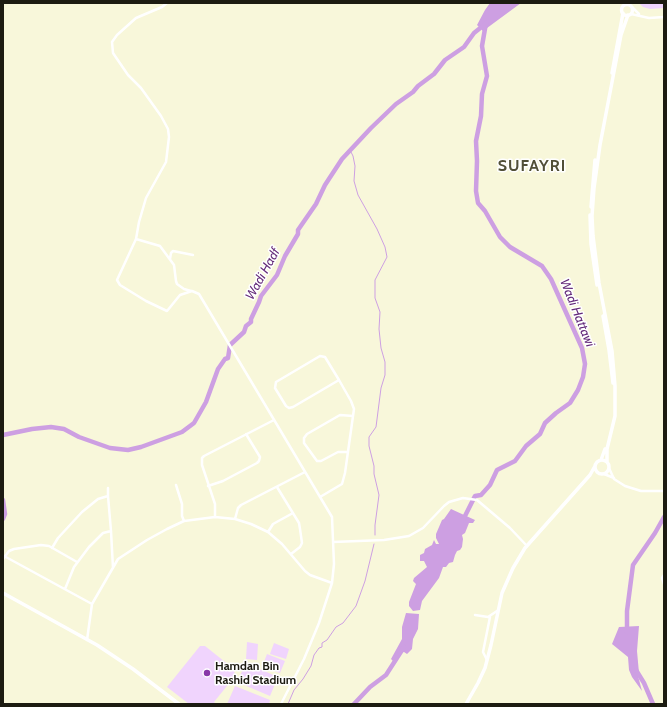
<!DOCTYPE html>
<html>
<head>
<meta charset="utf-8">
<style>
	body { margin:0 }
	#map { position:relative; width:667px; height:707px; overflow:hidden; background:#f8f7da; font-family:Cabin,sans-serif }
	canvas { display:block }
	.frame { position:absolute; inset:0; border:4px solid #1c1b11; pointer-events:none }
</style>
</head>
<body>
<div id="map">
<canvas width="667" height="707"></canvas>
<div class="frame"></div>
</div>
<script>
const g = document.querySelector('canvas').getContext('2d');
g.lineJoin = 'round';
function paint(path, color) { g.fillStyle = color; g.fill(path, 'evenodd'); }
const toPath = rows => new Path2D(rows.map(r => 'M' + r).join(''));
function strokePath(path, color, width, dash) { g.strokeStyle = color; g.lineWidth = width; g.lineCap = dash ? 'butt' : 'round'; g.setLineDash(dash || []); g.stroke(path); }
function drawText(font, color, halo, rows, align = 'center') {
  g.font = font + ' Cabin,sans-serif'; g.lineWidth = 3; g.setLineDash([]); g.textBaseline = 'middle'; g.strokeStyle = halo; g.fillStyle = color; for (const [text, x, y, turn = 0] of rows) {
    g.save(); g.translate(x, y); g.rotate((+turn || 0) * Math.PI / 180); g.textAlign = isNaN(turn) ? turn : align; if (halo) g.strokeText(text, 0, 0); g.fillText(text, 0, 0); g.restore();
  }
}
paint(toPath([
	[639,3,664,3,664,8,650,9,643,7],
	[247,642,258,644,257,660,246,659],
	[274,643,289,649,286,659,270,654],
	[200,646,205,646,234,669,235,676,214,702,216,704,189,704,167,687],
	[267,654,285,661,280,673,262,667],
	[246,663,278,677,270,696,237,682],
	[235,686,270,700,269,704,227,704]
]), '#f0d4fd');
paint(toPath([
	[490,3,521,3,483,31,477,25,485,10],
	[451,509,475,520,473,523,469,523,465,533,462,535,463,539,462,547,460,550,457,551,455,555,453,562,449,563,446,567,443,567,439,578,422,601,420,610,413,611,409,606,409,602,416,584,413,581,414,578,427,567,424,561,420,561,420,555,424,553,425,549,432,545,434,540,436,544,439,544,436,538,436,534,442,520,444,519],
	[406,613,419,614,418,629,413,639,412,649,407,654,404,652,399,653,398,657,394,662,391,659,402,639,402,627],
	[639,626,637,651,639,673,638,676,642,691,632,677,629,670,628,657,612,644,619,627]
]), '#cd9fe2');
strokePath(toPath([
	[350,150,353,156,355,166,354,181,358,195,377,229,385,247,387,257,375,280,375,298,380,312,379,329,381,348,385,362,385,375,381,388,376,427,369,437,369,446,374,466,374,474,379,495,375,525,375,535],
	[288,704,294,690,303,679,311,666,314,655,319,648,322,647,322,643,327,640,336,627,343,623,356,606,365,581,374,544]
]), '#cd9fe2', 1);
strokePath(toPath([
	[3,435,32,429,51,427,64,429,79,437,110,448,128,450,141,447,182,432,194,423,206,402,218,369,225,359,228,358,230,345,244,332,246,326,251,322,251,319,259,302,261,296,277,275,285,256,298,234,298,230,316,204,325,185,342,159,371,128,396,104,413,92,418,86,434,74,445,60,464,47,474,33,484,25],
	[3,500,5,514,3,519],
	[463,520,475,496,481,495,490,485,497,470,515,461,526,446,540,434,545,423,556,413,570,403,578,390,583,377,585,364,582,348,551,279,542,266,510,247,500,237,485,211,478,203,476,191,477,161,476,141,481,116,482,94,487,76,482,46,486,23],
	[627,632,627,611,633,565,655,533,664,517],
	[636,670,644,683,653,704],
	[354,704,370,687,386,675,404,647]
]), '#cd9fe2', 4.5);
strokePath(toPath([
	[167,3,162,7,136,18,117,35,112,42,113,53,128,75,141,88,161,116,168,129,169,137,166,162,146,198,139,222,136,239,117,280,120,285,146,301,167,311,180,295,192,291,199,294,332,517,334,564,332,583,319,623,304,659,281,704],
	[632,7,639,14],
	[631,14,649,18,664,17],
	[136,239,160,246,174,265,176,281,177,284,184,289,191,291],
	[170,259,171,253,173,251,193,255],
	[320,356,325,357,339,380,293,407,289,408,286,406,275,388,276,382,320,356],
	[348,452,338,452,321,461,317,461,304,443,304,438,307,434,340,415,353,416],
	[609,468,614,479,625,486,641,491,664,491],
	[604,474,614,478],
	[176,485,182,504,182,516,184,521],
	[208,486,223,481,257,463,259,461,260,457,246,434],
	[277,487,299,523,300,529,302,543,300,547,291,554],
	[320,497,342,484,345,473,354,409,351,401,339,380],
	[215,517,215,504,202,465,202,458,204,456,274,420],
	[235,519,238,508,241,505,305,472],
	[111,531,113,568],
	[268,532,273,524,293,513],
	[333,542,384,540,409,536,423,528,444,506,449,502,463,498,477,500,510,528,527,546],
	[52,548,58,538,82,512,98,499,108,496,108,488],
	[4,556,92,604],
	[3,559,9,551,14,549,41,545,49,546,77,562],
	[664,575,662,578,664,584],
	[65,589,74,567,89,547,103,533,111,531,108,496],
	[475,615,488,617,497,611],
	[87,640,92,604,118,559,147,540,167,529,184,521,215,517,235,519,251,524,268,532,282,544,305,571,310,575,332,583],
	[487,660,483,652,490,617]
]), '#fff', 2.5);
strokePath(toPath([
	'621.5 10a5.5 5.5 0 1 1 11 0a5.5 5.5 0 1 1-11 0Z',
	[612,73,623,13],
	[591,207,595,160],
	[590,215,591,244,597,285],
	[603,316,609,350,613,383],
	'595 467a7 7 0 1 1 14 0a7 7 0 1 1-14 0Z',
	[601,460,605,449],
	[607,462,607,449,615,416,615,386,612,351,599,283,593,236,592,216,594,188,600,145,621,35,628,15],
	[3,593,97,645,133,669,179,704],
	[466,704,478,683,485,668,491,645,502,593,513,568,525,548,590,475,595,466]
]), '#fff', 3.5);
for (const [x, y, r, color] of [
	[207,673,4,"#8938a8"]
]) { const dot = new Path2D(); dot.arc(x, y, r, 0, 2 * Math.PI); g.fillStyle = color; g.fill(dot); strokePath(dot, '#fff', 1.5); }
drawText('bold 12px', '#1c1b11', '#fff', [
	["Hamdan Bin",215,666],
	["Rashid Stadium",215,680]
], 'left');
drawText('italic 13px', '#642b7a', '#fff', [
	["Wadi Hadf",263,274,-61],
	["Wadi Hattawi",577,313,68]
]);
g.letterSpacing = '1px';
drawText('bold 16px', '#514f37', '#fff', [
	["SUFAYRI",532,166]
]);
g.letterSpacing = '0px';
</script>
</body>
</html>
